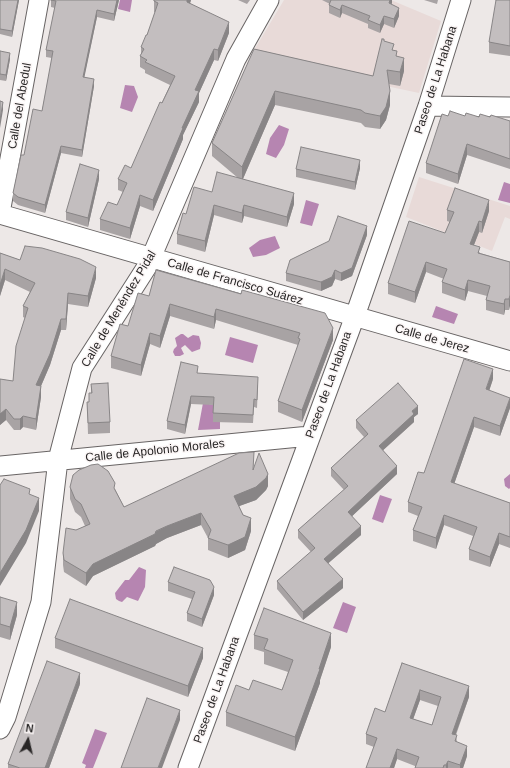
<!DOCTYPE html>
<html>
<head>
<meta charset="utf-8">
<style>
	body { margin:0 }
	#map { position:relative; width:510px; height:768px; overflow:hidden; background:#ede8e7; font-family:Arial,sans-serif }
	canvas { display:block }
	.north { position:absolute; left:8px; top:720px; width:40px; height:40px; -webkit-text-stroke:3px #faf5f5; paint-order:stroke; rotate:8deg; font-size:11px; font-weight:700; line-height:16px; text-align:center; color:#282626 }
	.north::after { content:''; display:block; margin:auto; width:14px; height:18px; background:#282626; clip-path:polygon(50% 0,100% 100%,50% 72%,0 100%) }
</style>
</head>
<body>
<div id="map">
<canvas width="510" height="768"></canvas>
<div class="north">N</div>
</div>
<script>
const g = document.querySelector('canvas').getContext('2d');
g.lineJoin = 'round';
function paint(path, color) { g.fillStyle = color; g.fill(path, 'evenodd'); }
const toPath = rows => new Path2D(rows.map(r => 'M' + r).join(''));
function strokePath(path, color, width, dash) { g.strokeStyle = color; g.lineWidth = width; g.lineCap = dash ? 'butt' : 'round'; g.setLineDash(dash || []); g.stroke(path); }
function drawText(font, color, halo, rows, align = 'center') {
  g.font = font + ' Arial,sans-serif'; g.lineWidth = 3; g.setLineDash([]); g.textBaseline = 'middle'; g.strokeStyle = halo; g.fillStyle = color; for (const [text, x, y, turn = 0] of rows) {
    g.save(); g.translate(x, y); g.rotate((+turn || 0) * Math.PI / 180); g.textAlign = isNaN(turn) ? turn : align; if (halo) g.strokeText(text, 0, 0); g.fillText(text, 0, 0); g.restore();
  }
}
paint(toPath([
	[284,0,391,0,441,21,419,93,250,57],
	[419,177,510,206,510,219,505,217,492,251,406,217]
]), '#e8dad8');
paint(toPath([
	[120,0,132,0,130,12,118,9],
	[125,85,134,86,138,97,132,112,120,108],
	[279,125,289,129,284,145,276,158,266,154,270,138],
	[504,182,510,184,510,203,498,200],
	[306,200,319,204,312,226,300,223],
	[275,236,280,248,266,255,253,257,249,248,260,240],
	[436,306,458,314,454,324,432,317],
	[181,334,183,334,188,338,193,335,199,336,201,343,200,349,192,352,185,345,181,348,184,354,180,356,175,356,173,352,174,349,177,346,175,338],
	[230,337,258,345,253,363,225,355],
	[203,403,214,405,213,421,220,422,220,429,198,430],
	[510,474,510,488,509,489,505,486,504,479],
	[380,495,392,499,383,523,372,519],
	[139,567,146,570,145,587,138,601,127,597,122,602,119,601,116,599,115,593,125,580,129,580],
	[343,602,356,607,347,633,333,628],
	[95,729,107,733,93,768,85,768,86,765,82,763]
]), '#b685b1');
const minor = toPath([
	[428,106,510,107],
	[0,213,39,0],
	[0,214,510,361],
	[0,466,310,436],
	[0,729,6,717,41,602,58,460,82,368,148,265,236,59,269,0],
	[188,768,355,316,428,106,461,0]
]);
strokePath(minor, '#686464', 21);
strokePath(minor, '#fff', 19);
paint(toPath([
	[0,0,19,0,12,37,0,34],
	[51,0,119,0,114,21,97,17,84,77,94,86,82,157,61,153,45,213,18,205,13,201,13,193,24,155,42,111,52,58,46,57,46,50,55,8,51,7],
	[154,0,191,0,190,3,229,33,218,61,214,60,199,93,199,102,183,135,183,139,153,211,140,206,130,239,100,230,100,219,117,205,123,192,118,190,118,179,131,168,170,85,145,73,145,70,140,67,140,56,141,54,141,47,147,35,155,12,154,12],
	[238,0,250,0,247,4],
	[322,0,392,0,391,4,399,16,394,28,384,24,380,33,368,28,368,24,342,13,340,18,329,13,329,5,330,4],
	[424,0,438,0,437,4],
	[510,0,510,56,489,53,489,42],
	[384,41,394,51,404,71,400,86,389,84,390,105,386,120,380,129,365,127,361,123,275,105,243,179,294,204,287,227,244,216,242,223,214,215,205,252,177,244,177,234,212,192,238,178,212,156,212,143,254,49,373,76],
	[0,51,10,59,6,81,0,80],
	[448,116,465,116,510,121,510,169,467,155,458,184,426,173,426,163],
	[360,168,355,190,296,177,296,169],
	[99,179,88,227,66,220,66,212],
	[447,210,489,211,482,233,479,232,474,245,480,253,510,262,509,310,505,310,504,315,486,310,486,300,487,296,468,291,465,301,442,293,442,282,444,279,426,272,415,303,388,294,388,283,445,233,450,222,447,221],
	[367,235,352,276,341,281,335,279,332,286,321,291,286,281,286,273],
	[0,253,20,260,96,278,88,307,68,304,66,330,61,330,50,365,41,386,41,397,36,430,23,427,20,430,14,430,6,420,0,425,0,379,13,381,25,318,23,317,23,306,30,292,5,280,0,296],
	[156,270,333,340,302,422,278,412,278,401,298,345,216,320,214,329,170,316,160,348,150,344,141,376,111,368,111,356,128,326,149,296],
	[198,374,258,385,257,408,254,407,253,423,213,422,213,405,191,404,185,434,167,429,167,421],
	[493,379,489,391,510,408,500,436,474,427,454,484,510,503,510,548,499,544,490,567,469,560,469,549,473,536,444,525,436,549,413,541,413,530,418,516,408,512,408,502,424,473],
	[91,384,110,422,110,433,88,434,87,402,89,402,91,393],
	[418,414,414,417,414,422,383,450,397,474,352,516,361,535,328,563,343,588,303,620,277,589,277,581,311,552,298,538,298,530,344,490,331,476,331,468,364,437,356,428,356,420],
	[253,468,268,486,266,490,256,500,239,506,251,531,245,550,228,558,208,550,208,538,201,525,167,538,156,544,155,546,93,576,86,586,64,572,63,565,63,553,76,530,85,526,81,517,75,512,70,499,70,487,115,489,124,507],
	[168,582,214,595,202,627,187,621,187,613,192,599,168,591],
	[0,597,17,615,10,640,0,637],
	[254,635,331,647,320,680,320,683,295,751,226,726,226,712,249,690,282,690,288,672,264,664,264,652,254,649],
	[55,638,203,658,188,697,55,648],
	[402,663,469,697,456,735,457,742,467,756,463,768,415,768,415,766,397,759,394,768,366,768,374,747,366,744,366,734,385,712],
	[420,700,438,706,432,725,413,719],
	[80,684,49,768,8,768,8,764]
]), '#a8a3a4');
paint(toPath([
	[18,0,19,0,12,37,12,31],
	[117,0,119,0,114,21,114,14],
	[187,0,191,0,187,13],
	[390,0,392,0,392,3,389,11,389,3],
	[342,5,342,13,340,18,340,10],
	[399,8,399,16,394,28,394,19],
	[97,10,97,17,83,84,83,77],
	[384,16,384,24,380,33,380,25],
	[229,22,229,33,218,61,218,50],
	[214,49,214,60,199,93,199,102,183,135,183,139,153,211,153,200,182,128,195,90],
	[10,53,10,59,6,81,6,75],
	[404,58,404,71,400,86,400,72],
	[94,79,94,86,82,157,82,150],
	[275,91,275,105,242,181,242,167],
	[390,91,390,105,386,120,380,129,380,116],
	[3,102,3,110,0,128,0,120],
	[467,144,467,155,458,184,458,174],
	[61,146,61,153,45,213,45,205],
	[360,160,360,168,355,190,355,182],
	[99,170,99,179,88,227,88,218],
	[294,193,294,204,287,227,287,217],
	[140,195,140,206,130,239,130,228],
	[489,200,489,211,482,233,482,222],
	[214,205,214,215,205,252,205,241],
	[244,205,244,216,242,223,242,213],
	[479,221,479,232,470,255,470,244],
	[367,226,367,235,352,276,341,281,341,273],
	[426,262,426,272,415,303,415,292],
	[96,267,96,278,88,307,88,296],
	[5,269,5,280,0,296,0,285],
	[335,270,335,279,332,286,321,291,321,282],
	[468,280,468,291,465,301,465,290],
	[68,293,68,304,66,330,66,319],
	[510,295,510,306,509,310,509,299],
	[505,299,505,310,504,315,504,304],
	[170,304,170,316,160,348,160,336],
	[216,309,216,320,214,329,214,317],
	[61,319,61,330,50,365,41,386,41,397,36,430,36,385],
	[333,328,333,340,302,422,302,410],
	[150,333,150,344,141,376,141,365],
	[493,369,493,379,486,400,486,389],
	[191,396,191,404,185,434,185,425],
	[510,398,510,408,500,436,500,426],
	[418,406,418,414,414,417,414,422,379,454,379,446,412,411],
	[6,409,6,420,0,425,0,414],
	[23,416,23,427,20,430,20,419],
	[474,417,474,427,451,493,451,482],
	[397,466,397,474,348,520,348,512],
	[268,474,268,486,266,490,256,500,234,508,234,496],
	[39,498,39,511,26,543,0,586,0,573],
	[201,513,201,525,167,538,156,544,155,546,93,576,86,586,86,573,93,564,167,526],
	[444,515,444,525,436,549,436,538],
	[251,518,251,531,245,550,228,558,228,545],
	[361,526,361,535,324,567,324,559],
	[499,533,499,544,490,567,490,557],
	[343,579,343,588,303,620,303,612],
	[214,587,214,595,202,627,202,619],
	[17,602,17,615,10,640,10,627],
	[331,633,331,647,320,680,320,683,295,751,295,737],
	[203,648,203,658,188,697,188,686],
	[80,673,80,684,49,768,45,768],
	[469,686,469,697,452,744,452,734],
	[420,690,420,700,410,728,410,718],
	[180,710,180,720,162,768,158,768],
	[467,746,467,756,463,768,460,768,460,765],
	[397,749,397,759,394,768,390,768],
	[448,761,448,768,446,768,446,765]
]), '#888586');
const building = toPath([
	[0,0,18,0,12,31,0,29,0,0],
	[51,0,117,0,114,14,97,10,83,77,94,79,82,150,61,146,45,205,18,197,13,193,21,155,24,155,33,109,42,111,53,51,46,50,56,1,51,0],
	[154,0,187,0,187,2,229,22,218,50,214,49,195,90,199,91,182,128,183,128,153,200,140,195,130,228,100,219,108,202,117,205,127,183,118,179,125,165,131,168,160,102,162,103,175,76,145,62,147,60,140,56,144,49,141,47,146,35,147,35,158,3,154,1,154,0],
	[331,0,390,0,389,3,399,8,394,19,384,16,380,25,368,20,370,16,342,5,340,10,329,5,331,0],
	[496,0,510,0,510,46,489,42,496,0],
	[382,39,384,39,384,41,394,44,392,50,397,51,396,56,404,58,400,72,387,70,390,91,386,107,380,116,365,113,361,110,275,91,242,167,212,143,254,49,373,76,382,39],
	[0,51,10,53,6,75,0,74,0,51],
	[0,101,3,102,0,120,0,101],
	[450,111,465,116,466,113,479,117,480,114,490,117,491,115,510,121,510,159,467,144,458,174,426,163,442,114,448,116,450,111],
	[301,147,360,160,355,182,296,169,301,147],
	[80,164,99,170,88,218,66,212,80,164],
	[217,172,294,193,287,217,244,205,242,213,214,205,205,241,177,234,183,213,186,214,194,187,212,192,217,172],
	[455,188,489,200,482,222,479,221,470,244,480,247,478,253,510,262,510,295,509,299,505,299,504,304,486,300,490,286,468,280,465,290,442,282,447,269,426,262,415,292,388,283,409,221,445,233,454,212,447,210,455,188],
	[338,216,367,226,352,268,341,273,335,270,332,277,321,282,286,273,290,260,329,241,338,216],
	[25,246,42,248,80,259,96,267,88,296,68,293,66,319,61,319,50,354,36,385,41,386,36,419,23,416,20,419,14,419,6,409,0,414,0,379,13,381,16,346,28,308,23,306,35,283,5,269,0,285,0,253,20,260,25,246],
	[156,270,241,294,242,290,325,313,333,328,302,410,278,401,300,339,298,338,300,333,216,309,214,317,170,304,160,336,150,333,141,365,111,356,120,324,128,326,138,293,149,296,156,270],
	[464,359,493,369,486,389,510,398,500,426,474,417,451,482,510,503,510,537,499,533,490,557,469,549,477,527,444,515,436,538,413,530,422,507,408,502,418,472,424,473,464,359],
	[181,362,198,366,197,373,258,377,257,400,254,399,253,415,213,413,214,397,191,396,185,425,167,421,181,362],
	[108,383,110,422,88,423,87,402,89,402,89,393,92,393,91,384,108,383],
	[398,383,418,406,412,411,414,414,379,446,397,466,348,512,361,526,324,559,343,579,303,612,277,581,315,548,298,530,348,486,331,468,368,434,356,420,398,383],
	[254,452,253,470,259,453,268,474,266,478,256,487,234,496,243,515,251,518,245,537,228,545,208,538,211,530,201,513,167,526,156,531,155,534,93,564,86,573,64,560,63,553,66,528,76,530,90,524,81,504,75,499,70,487,73,475,79,470,91,465,98,464,108,471,115,483,114,488,124,507,239,453,254,452],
	[4,479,30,489,29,494,39,498,26,530,0,573,0,485,4,479],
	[174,567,210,580,214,587,202,619,187,613,195,592,168,582,174,567],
	[0,597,17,602,10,627,0,624,0,597],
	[70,599,203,648,188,686,55,638,70,599],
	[264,608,331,633,319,669,320,669,295,737,226,712,236,685,249,690,253,680,282,690,293,660,264,649,268,639,254,635,264,608],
	[47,661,80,673,45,768,20,768,8,764,47,661],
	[402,663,469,686,452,734,457,735,455,741,467,746,460,765,448,761,446,765,444,765,443,768,415,768,419,757,397,749,390,768,366,768,377,738,366,734,375,708,385,712,402,663],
	[420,690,441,697,432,725,410,718,420,690],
	[147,698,180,710,158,768,121,768,147,698]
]);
paint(building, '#c3bebf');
strokePath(building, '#888586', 1);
drawText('12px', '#282626', '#faf5f5', [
	["Paseo de La Habana",436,80,-72],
	["Calle del Abedul",20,106,-80],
	["Calle de Francisco Suárez",235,282,16],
	["Calle de Menéndez Pidal",119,309,-59],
	["Calle de Jerez",432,339,16],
	["Paseo de La Habana",329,385,-70],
	["Calle de Apolonio Morales",155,451,-6],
	["Paseo de La Habana",217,690,-70]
]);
</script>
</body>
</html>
